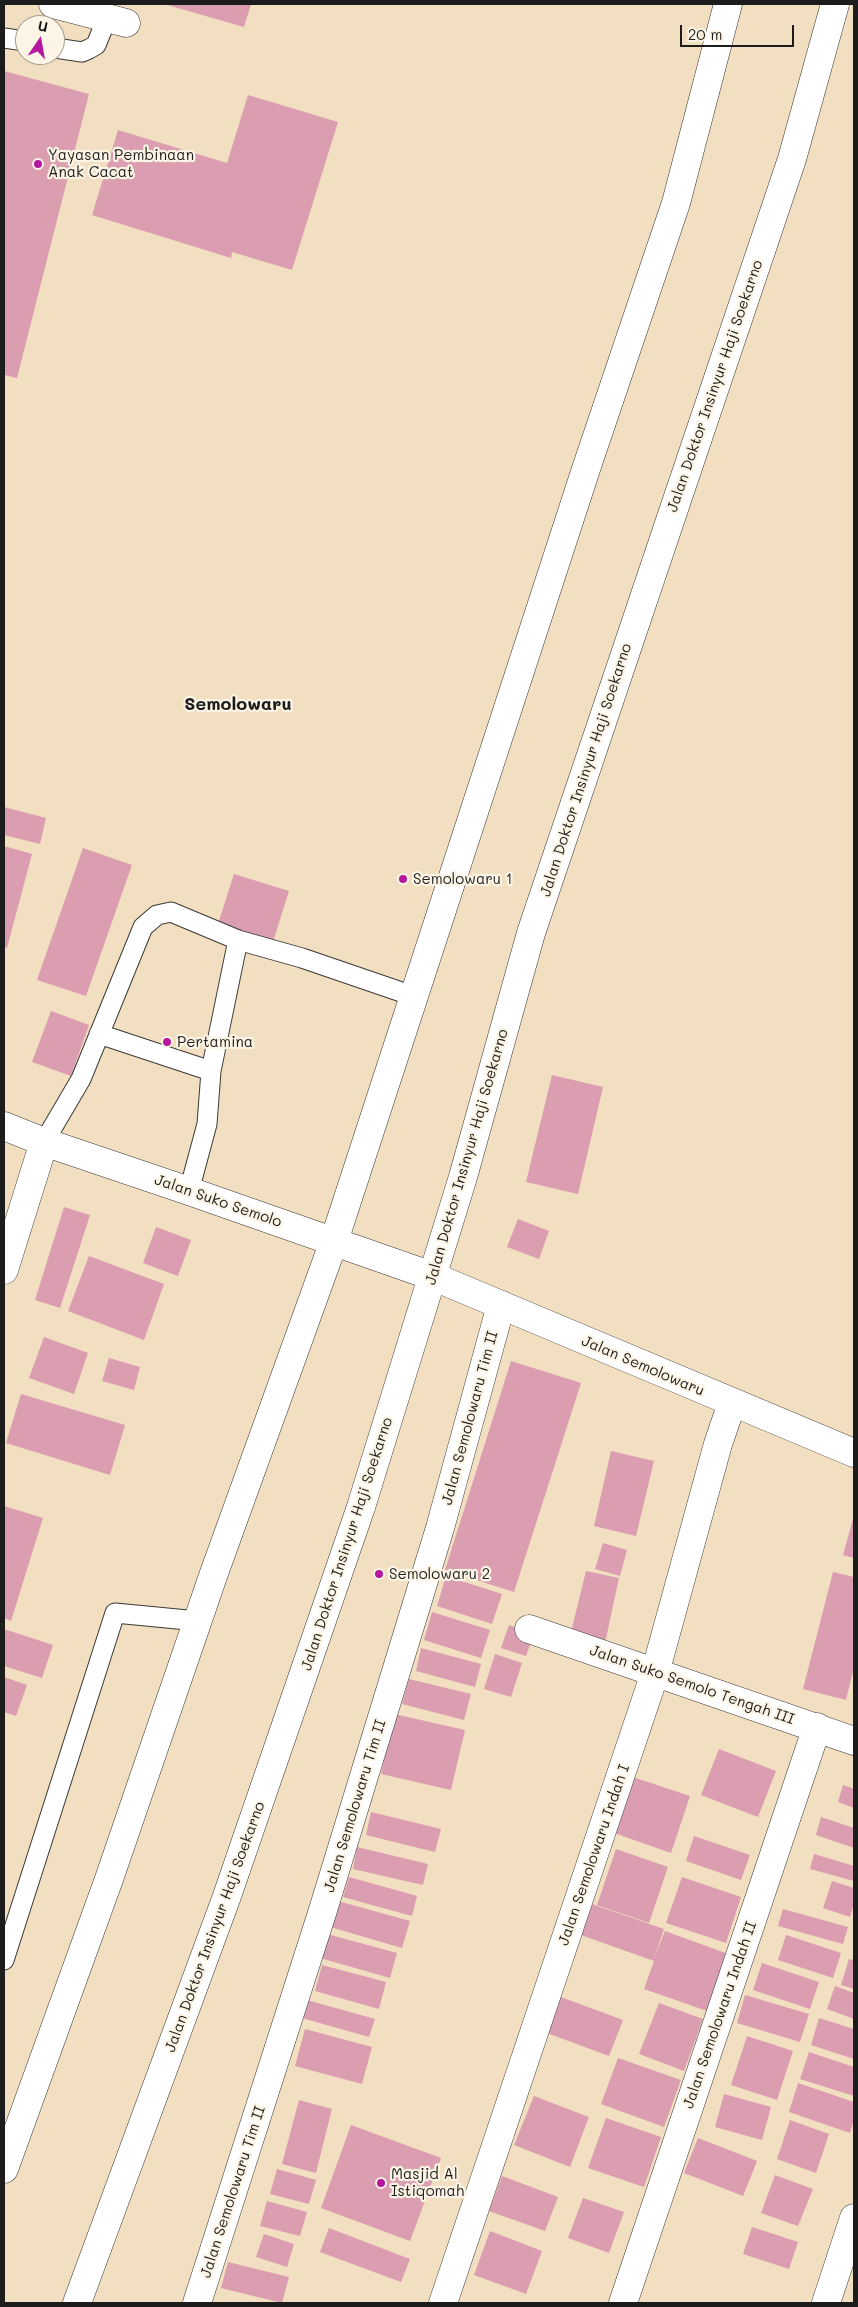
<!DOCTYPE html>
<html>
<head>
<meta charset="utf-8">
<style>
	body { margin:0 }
	#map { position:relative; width:858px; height:2307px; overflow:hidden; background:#f2dec0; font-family:Mali,sans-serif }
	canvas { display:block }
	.frame { position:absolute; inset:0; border:5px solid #1c1c1c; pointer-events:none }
	.north { position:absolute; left:15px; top:15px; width:50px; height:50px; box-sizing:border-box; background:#fcf5e5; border:1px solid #a29e95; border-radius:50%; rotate:12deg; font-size:14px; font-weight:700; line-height:20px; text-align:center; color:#1c1c1c }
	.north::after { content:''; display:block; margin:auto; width:18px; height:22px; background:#b5179e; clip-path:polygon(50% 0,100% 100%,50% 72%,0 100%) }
	.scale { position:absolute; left:680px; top:25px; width:114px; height:22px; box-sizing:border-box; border:2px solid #1c1c1c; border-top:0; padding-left:6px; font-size:15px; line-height:18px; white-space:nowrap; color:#1c1c1c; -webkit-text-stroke:4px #fcf5e5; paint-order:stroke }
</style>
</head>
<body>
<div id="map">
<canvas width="858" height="2307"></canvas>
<div class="frame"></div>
<div class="north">U</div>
<div class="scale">20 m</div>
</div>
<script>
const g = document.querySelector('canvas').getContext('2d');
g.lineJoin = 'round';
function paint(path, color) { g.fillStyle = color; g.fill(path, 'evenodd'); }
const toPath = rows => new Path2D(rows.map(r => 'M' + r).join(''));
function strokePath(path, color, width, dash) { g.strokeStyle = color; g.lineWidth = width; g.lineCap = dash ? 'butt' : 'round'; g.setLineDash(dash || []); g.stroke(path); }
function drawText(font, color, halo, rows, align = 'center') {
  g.font = font + ' Mali,sans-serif'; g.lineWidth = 4.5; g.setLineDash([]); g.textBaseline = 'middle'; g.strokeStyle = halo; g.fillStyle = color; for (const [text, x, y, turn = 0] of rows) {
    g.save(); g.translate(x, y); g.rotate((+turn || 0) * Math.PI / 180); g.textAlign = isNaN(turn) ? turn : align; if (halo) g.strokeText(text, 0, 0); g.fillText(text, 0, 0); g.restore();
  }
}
paint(toPath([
	[164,4,251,4,244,27],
	[4,71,89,94,17,378,4,375],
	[248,95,338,122,292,270,232,252,231,258,92,215,118,130,227,163],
	[4,807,46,818,40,844,4,835],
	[4,846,32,854,7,948,4,947],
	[83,848,132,865,86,996,37,980],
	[234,874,289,891,272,945,217,927],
	[51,1011,89,1025,71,1076,32,1062],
	[552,1075,603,1087,578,1194,526,1182],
	[64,1207,90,1215,60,1308,35,1300],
	[518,1219,549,1231,539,1259,507,1247],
	[156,1227,191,1240,178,1276,143,1263],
	[89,1256,164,1284,144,1340,68,1311],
	[44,1337,88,1353,74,1394,29,1378],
	[109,1358,140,1367,134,1390,102,1381],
	[511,1361,581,1383,514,1592,445,1570],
	[21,1394,125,1425,110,1475,6,1443],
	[611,1451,654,1461,636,1536,594,1526],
	[4,1506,43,1518,11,1621,4,1618],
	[854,1515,854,1558,843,1555],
	[603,1543,627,1550,620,1576,595,1569],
	[586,1571,619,1578,605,1643,570,1636],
	[833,1572,854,1577,854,1667,846,1700,803,1689],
	[446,1576,502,1594,492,1624,437,1606],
	[432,1612,490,1630,481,1658,424,1640],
	[509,1625,534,1634,526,1656,501,1648],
	[4,1629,53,1645,42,1678,4,1666],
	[421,1648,481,1664,475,1687,416,1671],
	[495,1654,522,1663,511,1697,484,1689],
	[4,1677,27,1685,16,1716,4,1712],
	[409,1679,471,1694,464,1720,402,1704],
	[394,1714,465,1730,451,1790,381,1774],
	[719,1749,776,1771,758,1817,701,1795],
	[633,1777,690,1796,671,1853,614,1833],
	[843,1785,854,1789,854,1808,838,1802],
	[371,1812,441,1829,435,1852,366,1835],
	[821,1817,854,1828,854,1848,816,1835],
	[694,1836,750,1855,741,1880,686,1861],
	[357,1847,428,1864,423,1885,353,1869],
	[616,1849,668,1867,649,1923,597,1905],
	[814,1854,854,1866,854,1881,810,1869],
	[349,1877,417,1896,412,1916,343,1897],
	[682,1877,741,1897,726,1943,666,1923],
	[832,1881,854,1888,854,1904,850,1917,823,1908],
	[338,1901,410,1921,402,1948,330,1927],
	[589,1903,664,1929,654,1958,665,1931,731,1955,710,2012,644,1989,654,1961,578,1934],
	[783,1909,848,1927,843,1944,778,1926],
	[327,1934,397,1953,390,1978,320,1958],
	[786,1935,841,1953,833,1978,778,1960],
	[849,1959,854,1960,854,1989,841,1985],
	[762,1963,819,1982,810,2009,753,1990],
	[322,1965,386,1982,379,2009,315,1991],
	[835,1986,854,1993,854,2019,827,2009],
	[550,1993,623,2020,609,2056,536,2029],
	[745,1995,809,2014,800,2042,737,2023],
	[307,2000,375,2019,369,2037,302,2018],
	[659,2003,703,2019,684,2071,639,2054],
	[819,2018,854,2029,854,2059,811,2045],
	[305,2029,372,2047,362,2084,295,2066],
	[747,2036,793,2051,777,2100,731,2085],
	[809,2052,854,2067,854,2096,800,2079],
	[618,2058,681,2080,664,2127,601,2104],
	[798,2083,854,2102,854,2120,850,2133,789,2112],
	[724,2094,771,2107,762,2140,715,2127],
	[534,2096,589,2117,570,2167,514,2145],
	[299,2100,332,2109,316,2173,282,2164],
	[606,2118,661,2137,644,2187,588,2168],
	[790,2120,829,2134,816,2173,777,2159],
	[351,2125,441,2158,410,2241,321,2208],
	[698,2138,757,2161,743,2196,684,2173],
	[277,2169,316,2180,309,2204,270,2194],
	[775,2175,813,2189,798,2226,761,2213],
	[502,2176,558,2197,545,2231,489,2211],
	[583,2198,624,2212,609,2253,568,2238],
	[267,2201,307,2212,300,2236,260,2226],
	[752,2227,798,2242,789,2269,743,2254],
	[329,2228,410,2259,401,2282,320,2252],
	[490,2231,542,2251,526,2294,474,2275],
	[264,2234,294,2244,287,2267,256,2257],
	[228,2262,289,2277,282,2303,221,2288]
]), '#db9db0');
const lane = toPath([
	[4,38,25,41],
	[55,48,82,52,89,49,96,45,107,18],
	[99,1034,211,1071],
	[44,1142,81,1079,143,927,157,915,171,912,238,940,302,958,413,996],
	[189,1191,207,1124,211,1071,238,940],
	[4,1960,115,1613,198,1621]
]);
const street = toPath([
	[53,4,126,23],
	[4,1270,44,1142],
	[529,1629,854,1741],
	[197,2303,323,1910,440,1528,501,1305],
	[443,2303,655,1673,718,1444,732,1403],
	[623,2303,817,1727],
	[826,2303,854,2218]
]);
const secondary = toPath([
	[4,1126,44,1142,189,1191,432,1276,854,1453]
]);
const primary = toPath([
	[4,2169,109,1879,213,1576,334,1241,587,466,676,203,728,4],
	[77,2303,227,1896,361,1507,463,1177,531,933,792,159,835,4]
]);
strokePath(lane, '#3c3935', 21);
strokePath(street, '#3c3935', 29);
strokePath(secondary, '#3c3935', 29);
strokePath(primary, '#3c3935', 29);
strokePath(lane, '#fff', 19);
strokePath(street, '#fff', 28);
strokePath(secondary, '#fff', 28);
strokePath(primary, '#fff', 28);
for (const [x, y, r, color] of [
	[38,164,5,"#b5179e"],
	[403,879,5,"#b5179e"],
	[167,1042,5,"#b5179e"],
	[379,1574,5,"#b5179e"],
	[381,2183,5,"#b5179e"]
]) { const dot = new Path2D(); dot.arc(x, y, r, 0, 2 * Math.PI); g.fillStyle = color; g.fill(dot); strokePath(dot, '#fcf5e5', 2); }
drawText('15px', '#1c1c1c', '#fcf5e5', [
	["Yayasan Pembinaan",48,155],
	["Anak Cacat",48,172],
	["Semolowaru 1",413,879],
	["Pertamina",177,1042],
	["Semolowaru 2",389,1574],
	["Masjid Al",391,2174],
	["Istiqomah",391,2191]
], 'left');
drawText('15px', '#1c1c1c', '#fcf5e5', [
	["Jalan Doktor Insinyur Haji Soekarno",715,386,-71],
	["Jalan Doktor Insinyur Haji Soekarno",586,770,-72],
	["Jalan Doktor Insinyur Haji Soekarno",467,1157,-74],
	["Jalan Suko Semolo",218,1201,19],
	["Jalan Semolowaru",643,1366,23],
	["Jalan Semolowaru Tim II",470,1418,-75],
	["Jalan Doktor Insinyur Haji Soekarno",347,1544,-72],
	["Jalan Suko Semolo Tengah III",692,1685,19],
	["Jalan Semolowaru Tim II",355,1806,-73],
	["Jalan Semolowaru Indah I",594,1855,-71],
	["Jalan Doktor Insinyur Haji Soekarno",215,1927,-70],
	["Jalan Semolowaru Indah II",720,2015,-71],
	["Jalan Semolowaru Tim II",233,2192,-72]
]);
drawText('bold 18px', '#1c1c1c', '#fcf5e5', [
	["Semolowaru",238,704]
]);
</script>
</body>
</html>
